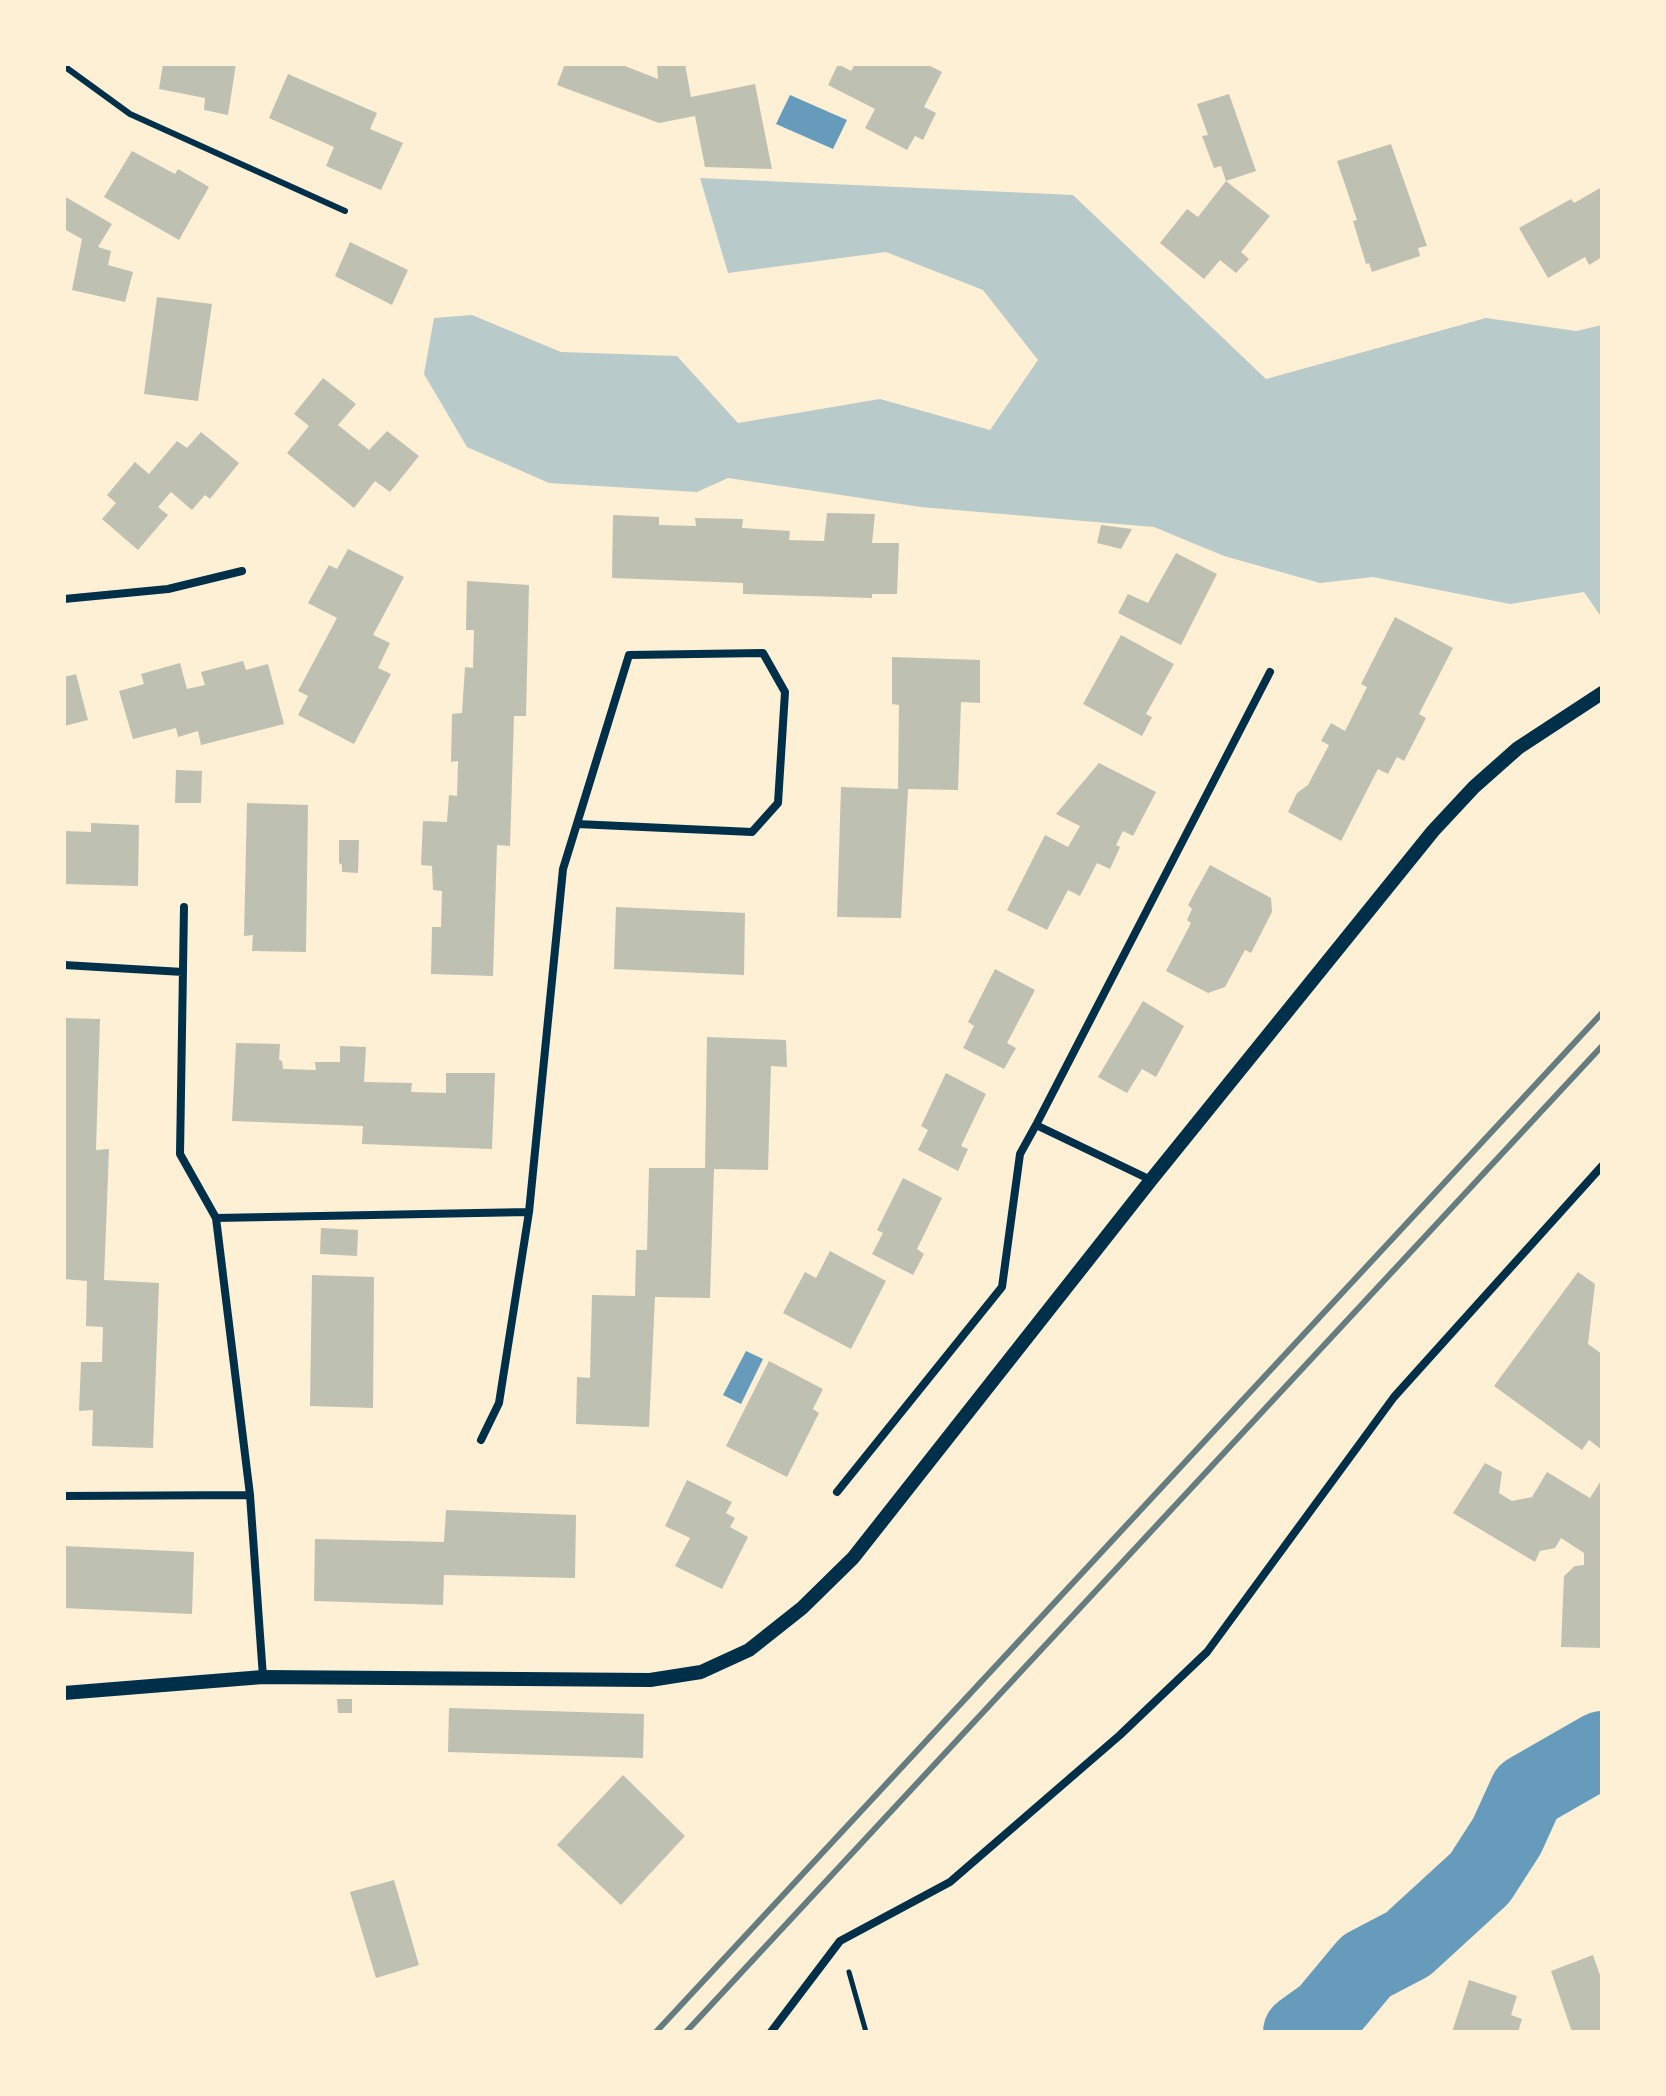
<!DOCTYPE html>
<html>
<head>
<meta charset="utf-8">
<style>
	body { margin:0 }
	#map { position:relative; width:1666px; height:2096px; overflow:hidden; background:#fdf0d5; font-family:Jost,sans-serif }
	canvas { display:block }
	.frame { position:absolute; inset:0; border:66px solid #fdf0d5; pointer-events:none }
</style>
</head>
<body>
<div id="map">
<canvas width="1666" height="2096"></canvas>
<div class="frame"></div>
</div>
<script>
const g = document.querySelector('canvas').getContext('2d');
g.lineJoin = 'round';
function paint(path, color) { g.fillStyle = color; g.fill(path, 'evenodd'); }
const toPath = rows => new Path2D(rows.map(r => 'M' + r).join(''));
function strokePath(path, color, width, dash) { g.strokeStyle = color; g.lineWidth = width; g.lineCap = dash ? 'butt' : 'round'; g.setLineDash(dash || []); g.stroke(path); }
paint(toPath([
	[700,178,1073,195,1266,379,1486,318,1576,331,1602,325,1602,618,1584,592,1510,604,1373,577,1320,583,1224,556,1154,527,921,507,728,478,697,492,549,483,467,447,424,374,434,318,472,315,561,352,677,356,738,423,880,399,990,430,1038,360,983,290,886,252,728,273]
]), '#b9caca');
paint(toPath([
	[790,95,847,120,833,149,776,124],
	[746,1351,763,1359,741,1404,723,1395]
]), '#669bbc');
strokePath(toPath([
	[1301,2032,1326,2014,1366,1966,1408,1944,1480,1878,1507,1836,1527,1792,1602,1749]
]), '#669bbc', 76);
paint(toPath([
	[163,64,236,64,228,115,204,110,205,98,159,89],
	[565,64,620,64,658,79,657,64,685,64,691,97,755,84,772,169,705,167,695,116,659,123,565,88,557,85],
	[838,64,851,71,855,64,926,64,942,72,924,107,936,113,923,140,915,136,907,150,865,128,875,109,828,85],
	[288,74,377,113,370,129,403,143,381,190,326,166,334,147,269,118],
	[1229,94,1256,171,1226,181,1221,166,1214,168,1202,136,1208,135,1197,104],
	[1391,144,1427,246,1418,248,1420,256,1372,272,1369,263,1366,264,1353,221,1357,220,1337,161],
	[132,151,175,174,178,169,209,187,179,240,104,197],
	[1226,181,1270,216,1241,252,1249,259,1236,273,1220,260,1204,279,1160,243,1187,209,1198,217],
	[1602,187,1602,257,1589,265,1585,257,1548,278,1519,228,1571,199,1574,203],
	[64,196,112,224,98,247,111,251,108,265,133,272,125,302,72,290,82,239,64,229],
	[350,242,408,270,392,305,335,276],
	[157,297,212,304,198,401,144,394],
	[323,378,356,404,338,425,369,450,387,431,419,456,390,492,375,481,354,508,287,453,309,426,294,414],
	[201,432,239,463,210,499,205,495,192,510,171,492,158,507,168,515,138,550,102,519,116,503,107,495,135,462,149,474,177,441,187,448],
	[827,513,875,514,872,543,899,543,897,594,872,594,872,598,743,594,743,583,612,578,613,515,659,517,659,525,696,526,695,518,743,519,742,528,790,531,789,540,824,541],
	[1101,525,1132,529,1121,549,1097,543],
	[348,549,404,577,373,635,390,643,378,668,391,674,354,744,298,715,308,696,298,691,337,618,308,603,329,565,337,569],
	[1176,553,1217,574,1181,645,1118,613,1128,594,1148,603],
	[467,581,529,585,526,716,514,716,510,846,497,845,493,976,431,974,432,927,441,927,442,891,433,890,432,866,421,865,423,821,447,822,449,795,457,796,458,761,451,762,452,714,462,713,465,667,473,668,474,630,466,630],
	[1395,617,1453,648,1419,714,1426,718,1404,761,1397,757,1388,774,1378,769,1341,841,1288,812,1297,793,1308,785,1329,745,1321,741,1331,723,1345,731,1367,687,1361,684],
	[1121,635,1174,664,1146,714,1152,717,1142,736,1083,704],
	[892,657,980,660,980,703,961,702,958,790,908,789,901,918,837,917,841,787,898,789,899,705,892,704],
	[243,661,246,670,268,664,284,724,201,745,198,731,178,737,176,728,133,739,119,691,144,684,141,674,180,663,187,689,205,685,201,672],
	[76,674,88,720,64,726,64,677],
	[1099,763,1156,792,1133,836,1123,831,1116,845,1120,847,1110,869,1097,863,1080,896,1068,890,1047,930,1007,910,1045,835,1068,847,1080,826,1056,814],
	[176,770,202,771,201,803,175,803],
	[247,803,308,805,306,952,252,951,253,935,244,936],
	[91,823,139,825,138,886,64,884,64,831,91,832],
	[339,840,359,840,358,873,342,872,342,865,339,863],
	[1210,865,1271,898,1272,912,1251,953,1245,950,1225,987,1208,993,1166,971,1191,923,1187,920,1192,909,1188,905],
	[616,907,745,913,744,975,614,969],
	[995,969,1035,990,1007,1043,1016,1048,1004,1069,963,1048,974,1026,968,1022],
	[1143,1001,1184,1026,1156,1077,1142,1069,1127,1093,1098,1077],
	[64,1018,100,1019,96,1150,109,1149,104,1280,159,1283,153,1448,92,1446,93,1410,79,1411,81,1362,102,1362,103,1327,86,1326,87,1281,64,1279],
	[707,1037,786,1040,787,1067,771,1066,768,1170,714,1169,710,1298,655,1297,649,1427,576,1424,577,1377,590,1378,592,1295,635,1296,636,1250,647,1250,649,1168,705,1168],
	[236,1043,280,1044,279,1060,282,1061,283,1069,316,1070,315,1062,340,1062,340,1046,366,1047,364,1082,412,1083,411,1092,446,1093,446,1073,495,1073,492,1149,362,1144,363,1126,232,1121],
	[946,1073,986,1094,961,1146,968,1149,958,1171,918,1150,928,1130,921,1126],
	[903,1178,942,1198,917,1249,924,1254,913,1275,872,1254,883,1233,877,1230],
	[321,1228,358,1230,357,1256,320,1254],
	[830,1251,886,1281,851,1349,783,1313,805,1272,816,1278],
	[1578,1272,1595,1284,1588,1344,1602,1354,1602,1450,1589,1440,1582,1450,1494,1386],
	[312,1275,374,1277,373,1408,310,1406],
	[769,1361,823,1389,813,1409,819,1413,787,1477,726,1446],
	[1485,1463,1502,1472,1499,1493,1512,1501,1532,1497,1547,1472,1590,1498,1602,1479,1602,1648,1561,1647,1564,1576,1575,1566,1584,1565,1584,1553,1561,1538,1555,1548,1540,1551,1535,1562,1453,1513],
	[687,1480,732,1502,726,1513,735,1518,730,1527,748,1537,722,1589,675,1566,690,1538,665,1526],
	[446,1510,576,1515,575,1578,444,1575,443,1605,314,1601,315,1539,444,1542],
	[64,1546,194,1552,192,1614,64,1608],
	[337,1699,352,1699,352,1713,338,1713],
	[449,1708,644,1714,643,1758,448,1752],
	[623,1775,685,1836,621,1905,557,1845],
	[394,1880,419,1965,376,1978,350,1892],
	[1593,1955,1602,1981,1602,2032,1572,2032,1551,1971],
	[1469,1980,1517,1996,1511,2015,1522,2019,1518,2032,1452,2032]
]), '#bec0b2');
strokePath(toPath([
	[849,1972,866,2032]
]), '#003049', 5);
strokePath(toPath([
	[64,66,130,114,345,211]
]), '#003049', 6);
strokePath(toPath([
	[64,599,168,589,242,571],
	[184,907,180,1154,216,1218,250,1495,263,1677],
	[64,965,183,972],
	[1151,1180,1036,1125,1270,672],
	[216,1218,529,1212,563,869,629,655,763,653,785,692,778,803,752,832,577,824],
	[481,1440,499,1403,529,1212],
	[837,1492,1002,1287,1020,1154,1036,1125],
	[64,1496,250,1495],
	[771,2032,840,1941,950,1882,1120,1735,1207,1652,1394,1397,1602,1166]
]), '#003049', 8);
strokePath(toPath([
	[64,1693,263,1677,650,1680,701,1672,749,1650,802,1608,853,1558,1151,1180,1433,831,1474,787,1518,748,1602,693]
]), '#003049', 14);
strokePath(toPath([
	[656,2032,1602,1013],
	[686,2032,1602,1046]
]), '#657d81', 6);
</script>
</body>
</html>
